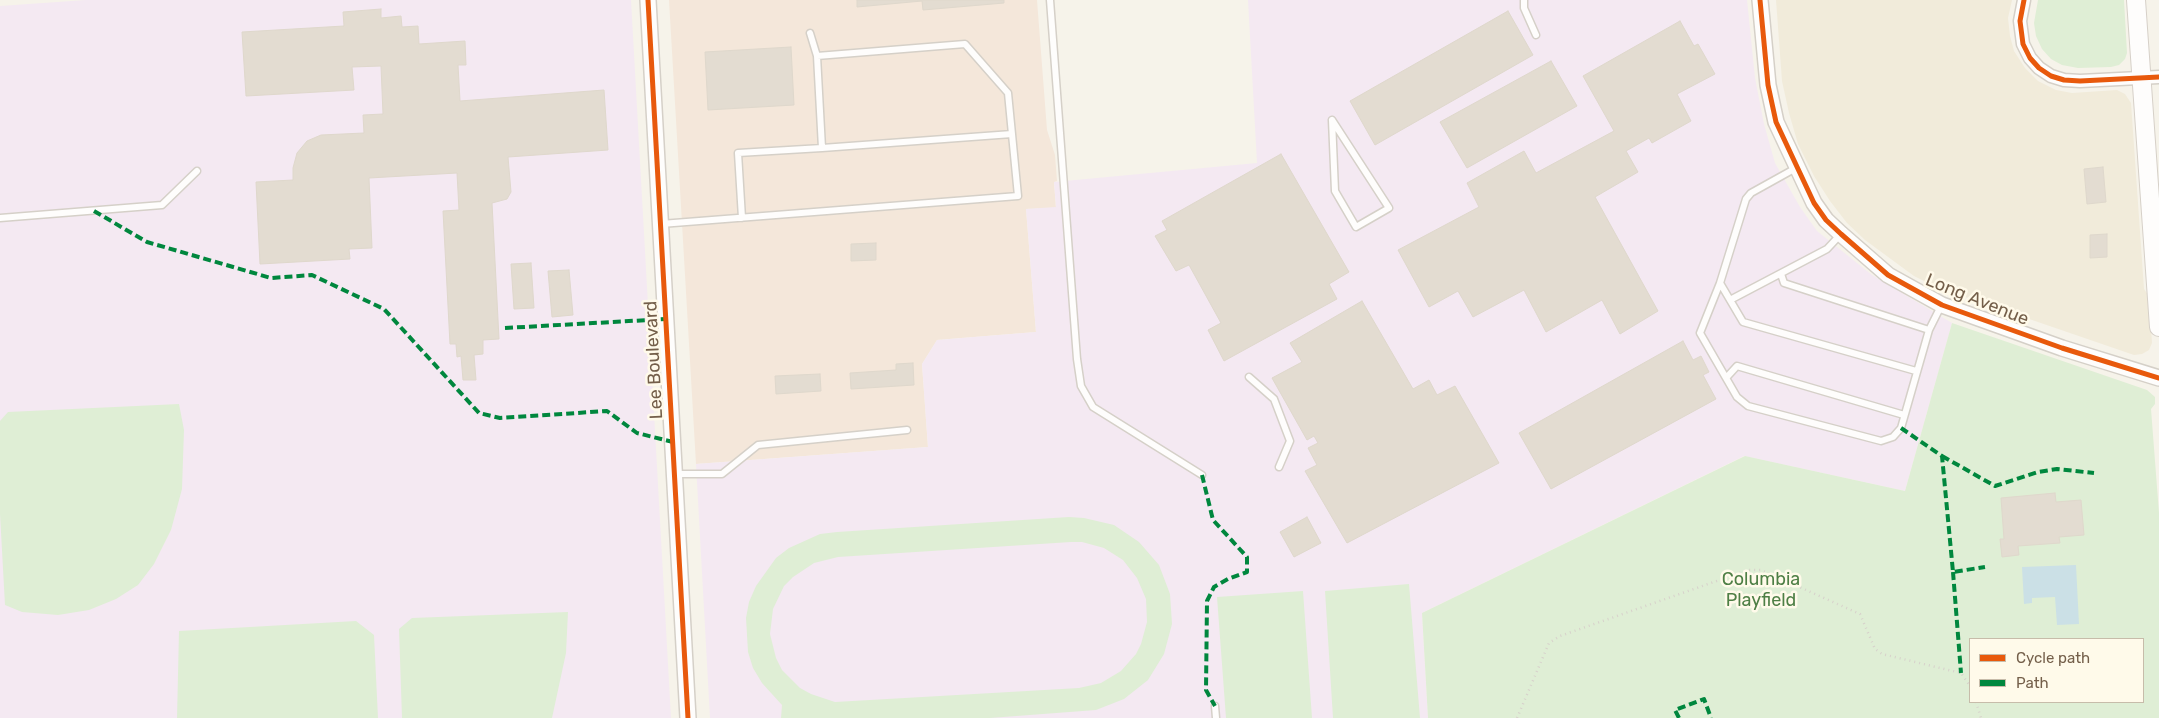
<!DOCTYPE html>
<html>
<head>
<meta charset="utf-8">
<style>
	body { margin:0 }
	#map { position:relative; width:2159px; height:718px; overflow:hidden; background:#f6f3ea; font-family:Rubik,sans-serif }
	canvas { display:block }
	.legend { position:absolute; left:1969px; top:638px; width:175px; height:65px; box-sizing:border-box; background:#fffaea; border:1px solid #c7bcaa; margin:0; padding:6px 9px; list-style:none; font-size:15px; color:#745f4a }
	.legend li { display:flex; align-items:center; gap:10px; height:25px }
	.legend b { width:25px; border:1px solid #c7bcaa }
</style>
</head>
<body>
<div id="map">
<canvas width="2159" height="718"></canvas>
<ul class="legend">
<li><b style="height:6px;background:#e8590c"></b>Cycle path</li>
<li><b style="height:6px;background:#00873e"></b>Path</li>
</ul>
</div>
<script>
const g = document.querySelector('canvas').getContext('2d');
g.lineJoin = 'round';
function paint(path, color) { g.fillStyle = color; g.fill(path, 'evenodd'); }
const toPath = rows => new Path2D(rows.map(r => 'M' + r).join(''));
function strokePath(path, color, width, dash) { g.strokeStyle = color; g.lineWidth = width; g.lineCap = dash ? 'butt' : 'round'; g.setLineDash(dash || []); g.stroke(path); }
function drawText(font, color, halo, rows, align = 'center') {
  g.font = font + ' Rubik,sans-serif'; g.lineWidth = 5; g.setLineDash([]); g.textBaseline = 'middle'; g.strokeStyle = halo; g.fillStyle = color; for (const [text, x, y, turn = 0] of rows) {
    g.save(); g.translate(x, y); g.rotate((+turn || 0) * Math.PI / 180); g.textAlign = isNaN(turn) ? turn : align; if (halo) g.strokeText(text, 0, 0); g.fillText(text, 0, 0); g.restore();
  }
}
paint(toPath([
	[1776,0,2012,0,2008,18,2010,36,2014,51,2025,68,2038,81,2056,90,2072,93,2117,90,2125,94,2131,103,2144,289,2149,296,2152,343,2149,350,2142,354,2134,355,1936,287,1914,276,1865,240,1847,223,1830,201,1814,176,1798,144,1789,113,1782,81]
]), '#f1ebda');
paint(toPath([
	[669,0,1037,0,1047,130,1055,155,1057,181,1054,182,1056,208,1026,209,1036,332,937,340,922,364,928,447,696,464]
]), '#f4e7da');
paint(toPath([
	[86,0,631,0,671,718,0,718,0,6],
	[1248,0,1747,0,1755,78,1764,124,1775,163,1800,207,1817,231,1872,275,1952,323,1905,491,1744,456,1422,613,1428,718,710,718,696,464,928,447,922,364,937,340,1036,332,1026,209,1056,207,1054,182,1257,163]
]), '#f4e9f2');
paint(toPath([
	[2038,0,2124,0,2127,53,2125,59,2119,65,2111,67,2078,68,2062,65,2051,59,2042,49,2036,36,2034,23],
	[1952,323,2147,390,2155,397,2155,404,2151,409,2159,513,2159,718,1428,718,1422,613,1745,456,1905,491],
	[1970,639,2143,639,2143,702,1970,702],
	[179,404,184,430,182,489,171,530,154,564,138,585,116,599,89,610,58,615,22,612,5,605,0,514,0,421,8,412],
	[1069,517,1084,518,1114,525,1139,542,1159,565,1170,594,1172,624,1164,654,1148,680,1124,699,1096,710,990,718,781,718,782,705,762,683,753,668,748,652,746,618,749,602,756,586,776,558,789,548,820,534,837,532],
	[1071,542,1082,542,1104,548,1123,560,1137,578,1146,599,1147,622,1141,644,1136,654,1121,671,1101,683,1079,688,835,702,811,694,800,688,782,670,776,658,770,634,773,609,784,586,793,577,814,563,838,557],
	[1409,584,1420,718,1333,718,1325,591],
	[1303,591,1312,718,1226,718,1217,597],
	[568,612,566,653,552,718,402,718,399,629,412,618],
	[356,621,374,635,378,718,177,718,179,631]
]), '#dfeed5');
paint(toPath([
	[2076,565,2079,624,2057,625,2055,597,2032,598,2032,603,2024,604,2022,567]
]), '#cbe0e6');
const building = toPath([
	[857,0,1004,0,1004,3,923,10,922,1,857,7,857,0],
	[381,9,381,18,401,16,402,27,418,26,419,44,465,41,466,65,458,65,460,101,604,90,608,150,508,157,511,192,507,199,492,203,499,339,483,340,483,354,474,355,476,380,463,380,461,356,457,357,456,344,450,344,443,211,459,210,457,173,369,178,372,248,349,249,350,259,260,264,256,182,293,180,293,168,297,153,307,141,321,135,364,133,363,115,383,114,381,66,352,67,354,90,246,96,242,32,344,26,343,12,381,9],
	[1508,11,1533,55,1375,145,1350,101,1508,11],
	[1680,21,1694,46,1698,44,1715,74,1677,94,1691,121,1652,143,1649,138,1626,151,1638,172,1595,197,1658,311,1620,334,1602,300,1546,332,1524,290,1473,317,1458,291,1429,307,1398,250,1479,207,1467,183,1524,151,1536,173,1614,131,1583,76,1680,21],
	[791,47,794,105,708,110,705,52,791,47],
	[1551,61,1577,106,1467,168,1440,122,1551,61],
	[1281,154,1349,272,1329,284,1337,299,1224,361,1208,330,1221,323,1189,265,1176,271,1155,236,1167,230,1162,221,1281,154],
	[2103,167,2106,202,2087,204,2084,169,2103,167],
	[2107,234,2107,257,2090,258,2090,235,2107,234],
	[876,243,876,260,851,261,851,244,876,243],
	[531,263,534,308,514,309,511,264,531,263],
	[569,270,573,315,552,317,548,271,569,270],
	[1362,301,1413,389,1429,380,1437,395,1455,386,1499,463,1347,543,1305,471,1317,465,1308,448,1318,443,1314,436,1307,440,1272,378,1302,362,1290,343,1362,301],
	[1683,341,1693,360,1701,356,1709,372,1703,375,1716,399,1551,489,1519,433,1683,341],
	[913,363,914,385,851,389,850,373,896,370,896,364,913,363],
	[820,374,821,391,776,394,775,376,820,374],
	[2055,493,2056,502,2081,500,2084,535,2059,537,2060,543,2018,546,2019,555,2002,557,2000,539,2004,539,2001,498,2055,493],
	[1307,517,1321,543,1294,557,1280,532,1307,517]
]);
paint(building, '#e3dcd1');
strokePath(building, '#dfd8cc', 1);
const service = toPath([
	[1050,0,1077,359,1081,386,1093,407,1202,475],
	[1524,0,1524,8,1536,35],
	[810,33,817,56],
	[1332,120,1389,208,1356,227,1335,191,1332,120],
	[1796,168,1751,193,1746,199,1720,283,1743,322,1916,371],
	[0,218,162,205,197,171],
	[742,218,738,153,822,148],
	[661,224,1018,196,1008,93,965,44,817,56,822,148,1012,134],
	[1781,274,1784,283,1929,330],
	[1720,283,1700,333,1737,397,1748,406,1881,441,1893,437,1901,428,1929,330,1941,306],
	[1730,300,1827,249,1841,234],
	[1249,377,1274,399,1290,441,1279,467],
	[1726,378,1737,366,1904,415],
	[675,474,722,474,758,445,907,430],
	[1215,706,1216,718]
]);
const minor = toPath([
	[2024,0,2020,21,2023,44,2030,58,2039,68,2051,76,2064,80,2080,81,2159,77]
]);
const tertiary = toPath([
	[648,0,688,718],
	[1760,0,1768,85,1776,122,1814,203,1826,220,1841,234,1888,275,1942,305,2062,348,2159,378]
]);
const secondary = toPath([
	[2136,0,2159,327]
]);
strokePath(service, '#d5d0c8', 9);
strokePath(minor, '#d5d0c8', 15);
strokePath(tertiary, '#d5d0c8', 18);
strokePath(secondary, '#d6d0c8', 20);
strokePath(toPath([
	[1976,702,1981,718],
	[1517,718,1549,643,1560,636,1748,570,1761,570,1860,614,1875,649,1882,654,1961,673,1970,686]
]), '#d7d1cb', 2.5, [1, 4]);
strokePath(service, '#fefdfc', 6);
strokePath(minor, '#fefdfc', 12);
strokePath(tertiary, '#fefdfc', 15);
strokePath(secondary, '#fefdfc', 18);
strokePath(toPath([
	[94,211,147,242,271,278,312,275,384,309,479,413,500,418,607,411,637,433,673,442],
	[505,328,666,319],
	[1901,428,1942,456,1953,572,1985,567],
	[1942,456,1995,486,2038,472,2057,469,2094,473],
	[1202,475,1213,520,1247,557,1247,572,1228,579,1214,587,1207,601,1206,690,1215,706],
	[1953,572,1961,673],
	[1679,718,1675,710,1704,699,1711,718]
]), '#00873e', 4, [8, 4]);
strokePath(toPath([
	[648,0,688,718],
	[1760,0,1768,85,1776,122,1814,203,1826,220,1841,234,1888,275,1942,305,2062,348,2159,378],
	[2024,0,2020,21,2023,44,2030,58,2039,68,2051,76,2064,80,2080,81,2159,77]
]), '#e8590c', 5);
drawText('18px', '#745f4a', '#fffaea', [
	["Long Avenue",1977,300,22],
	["Lee Boulevard",654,360,-93]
]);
drawText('18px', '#4e7f45', '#fffaea', [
	["Columbia",1761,580],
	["Playfield",1761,601]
]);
</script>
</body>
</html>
